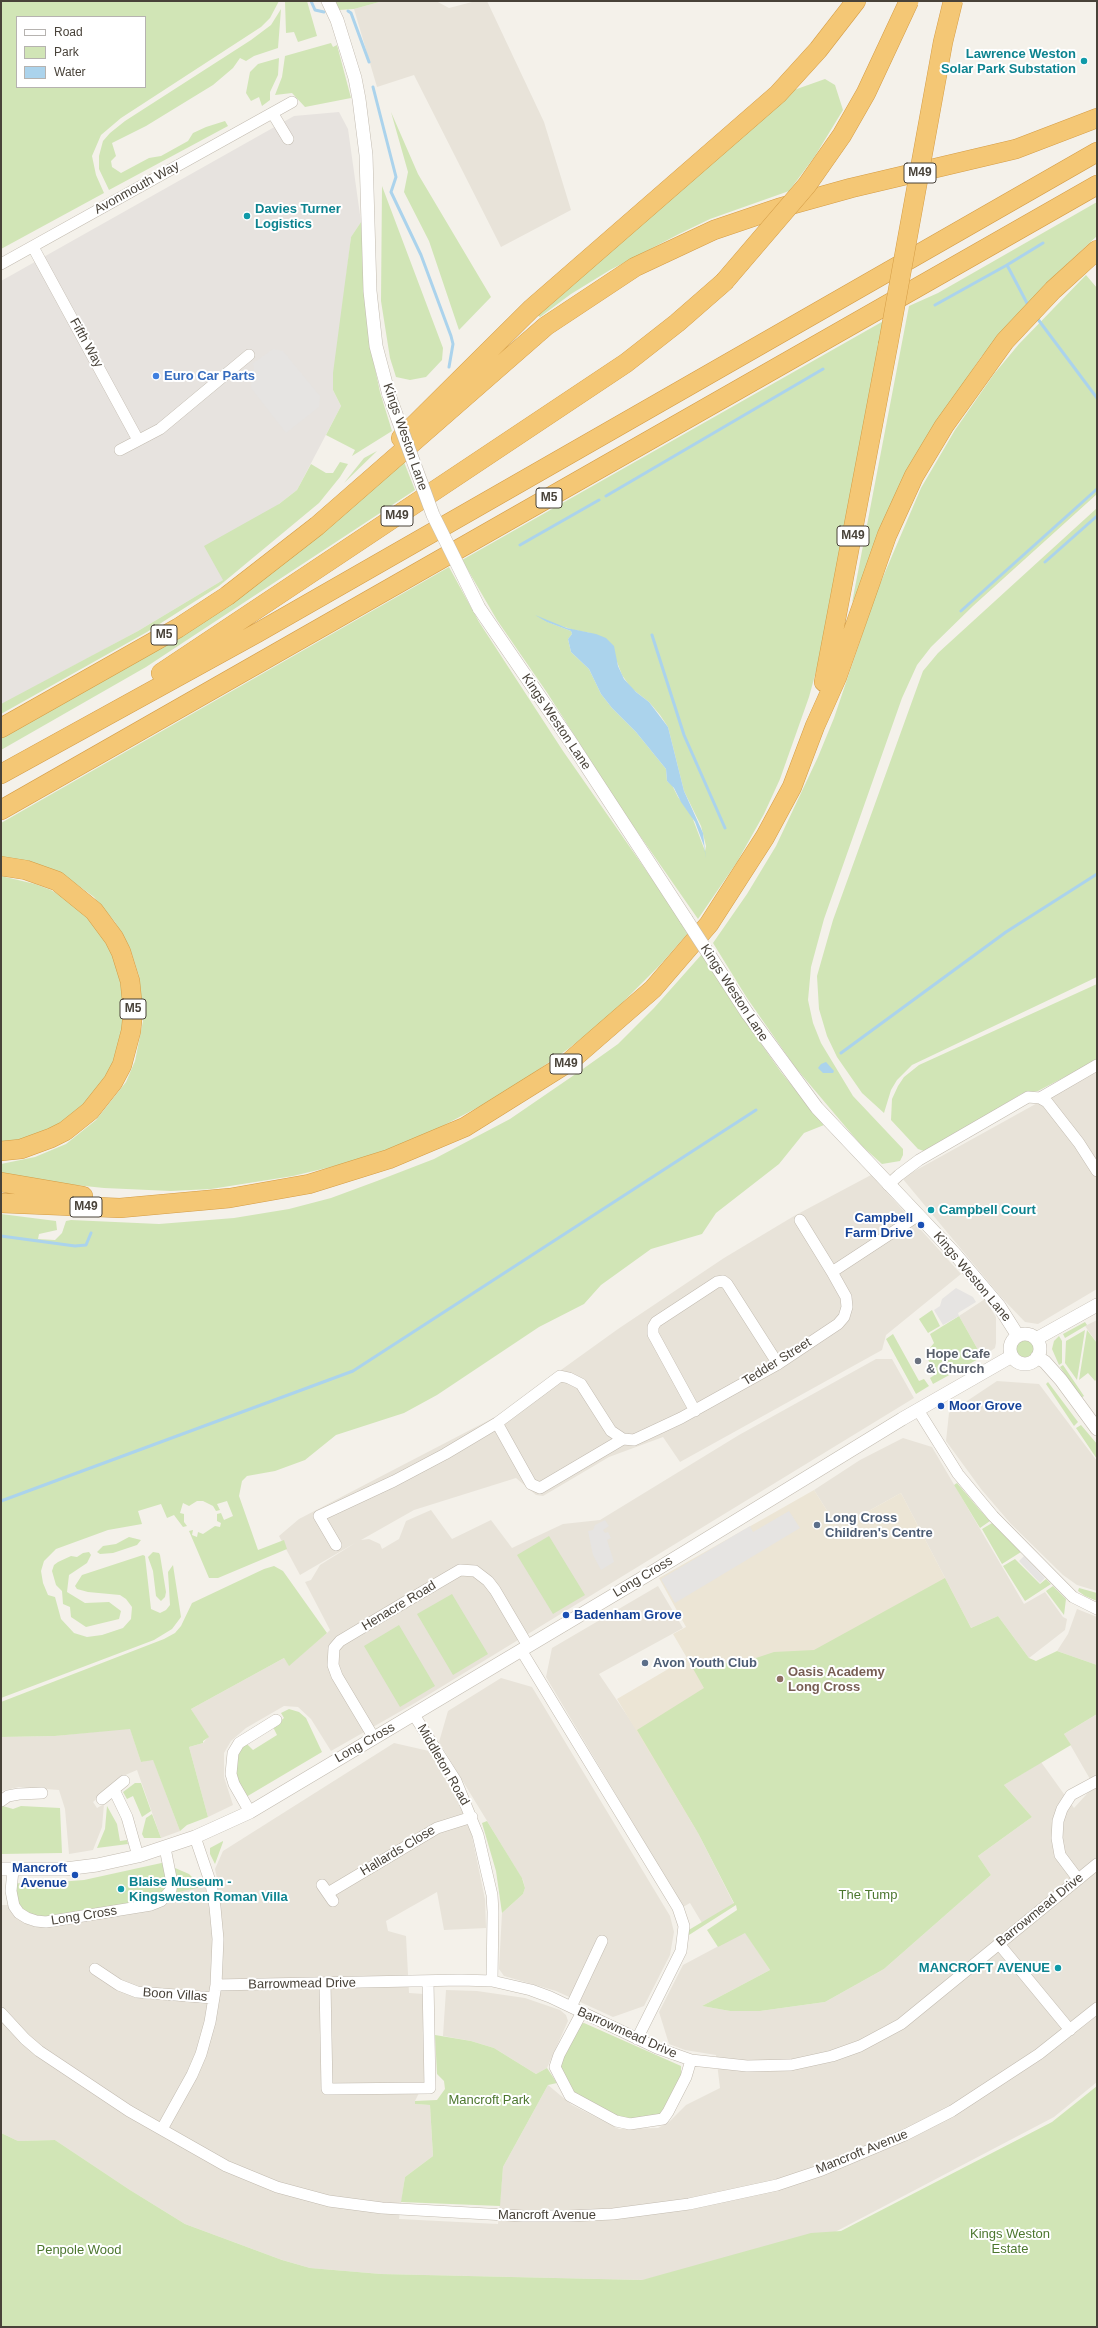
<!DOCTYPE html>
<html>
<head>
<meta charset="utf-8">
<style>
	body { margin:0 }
	#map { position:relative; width:1098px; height:2328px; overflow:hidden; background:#f4f1ea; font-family:Arial,sans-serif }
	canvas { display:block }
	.frame { position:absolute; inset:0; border:2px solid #484239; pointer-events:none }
	.legend { position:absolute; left:16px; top:16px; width:130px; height:72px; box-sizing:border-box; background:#fff; border:1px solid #b6b3b0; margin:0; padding:5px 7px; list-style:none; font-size:12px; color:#484239 }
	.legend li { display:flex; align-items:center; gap:8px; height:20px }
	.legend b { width:20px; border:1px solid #b6b3b0 }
</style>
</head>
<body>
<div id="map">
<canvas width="1098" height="2328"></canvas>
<div class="frame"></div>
<ul class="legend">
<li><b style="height:5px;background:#fff"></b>Road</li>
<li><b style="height:11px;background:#d1e5b6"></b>Park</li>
<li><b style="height:11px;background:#abd3ec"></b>Water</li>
</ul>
</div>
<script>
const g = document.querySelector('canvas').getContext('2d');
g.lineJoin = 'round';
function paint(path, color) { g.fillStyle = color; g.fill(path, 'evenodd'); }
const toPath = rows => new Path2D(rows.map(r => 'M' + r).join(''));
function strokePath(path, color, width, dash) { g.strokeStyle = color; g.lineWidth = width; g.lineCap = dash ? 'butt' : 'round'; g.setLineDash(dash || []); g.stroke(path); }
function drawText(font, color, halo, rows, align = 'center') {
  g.font = font + ' Arial,sans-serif'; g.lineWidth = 4; g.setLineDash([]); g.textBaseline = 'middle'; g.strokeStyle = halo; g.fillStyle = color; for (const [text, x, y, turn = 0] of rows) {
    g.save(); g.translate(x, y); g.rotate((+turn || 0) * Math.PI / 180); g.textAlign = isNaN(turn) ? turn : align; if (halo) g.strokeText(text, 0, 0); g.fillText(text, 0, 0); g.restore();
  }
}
paint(toPath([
	[383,1,436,1,449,8,476,1,487,1,544,122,571,210,501,247,414,75,377,87,354,9],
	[1097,1070,1097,1289,1038,1324,1025,1322,1001,1297,902,1178],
	[871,1175,961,1274,886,1335,882,1350,680,1462,663,1437,609,1457,543,1496,536,1495,516,1478,414,1510,361,1540,369,1539,380,1544,382,1549,399,1539,406,1521,431,1510,452,1539,491,1520,512,1548,563,1524,600,1520,739,1435,876,1359,892,1359,914,1398,415,1703,331,1751,311,1719,298,1707,284,1706,246,1728,231,1741,224,1753,224,1777,233,1805,208,1817,189,1747,203,1743,208,1737,191,1709,284,1658,289,1665,327,1633,330,1630,305,1582,311,1580,320,1565,355,1543,300,1575,279,1536,299,1519,497,1416,618,1329,724,1258,794,1216],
	[985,1299,996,1317,996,1343,995,1348,982,1357,959,1316],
	[1097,1320,1097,1343,1085,1326],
	[997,1381,1039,1384,1097,1461,1097,1591,1077,1585,1063,1575,1011,1524,981,1489,946,1441,949,1413],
	[903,1438,932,1447,1024,1604,1045,1592,1063,1617,1067,1619,1065,1630,1029,1658,998,1616,971,1628,901,1493,838,1528,814,1490,860,1460],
	[658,1586,683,1628,599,1674,637,1730,698,1833,734,1904,702,1923,690,1903,683,1907,546,1677,552,1648],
	[1077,1609,1097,1617,1097,1665,1057,1651,1068,1634],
	[501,1678,532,1687,670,1916,674,1932,670,1955,644,2006,613,2017,556,1991,504,1976,499,1969,502,1913,523,1894,525,1888,523,1880,439,1742,448,1711],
	[1097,1714,1097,2082,1054,2117,835,2232,643,2280,381,2274,310,2268,282,2260,185,2224,130,2190,55,2140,18,2141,1,2133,1,1905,9,1905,18,1919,31,1926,157,1907,170,1900,174,1893,218,1883,215,1869,223,1851,394,1743,429,1751,458,1801,470,1827,485,1899,486,1928,444,1930,437,1892,386,1921,388,1931,406,1936,409,1993,424,1994,427,2077,415,2101,415,2104,430,2105,433,2156,405,2177,399,2219,498,2224,503,2167,548,2085,572,2105,619,2129,658,2128,669,2122,686,2105,720,2088,716,2055,685,2050,669,2044,659,2012,683,1965,745,1932,770,1970,702,2006,730,2011,760,2011,825,2002,884,1969,991,1875,978,1856,1032,1817,1004,1785,1041,1762,1074,1808,1094,1786,1064,1734],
	[130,1728,141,1762,153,1759,180,1831,161,1838,137,1770,123,1776,99,1794,99,1797,93,1802,97,1808,104,1804,102,1827,93,1850,69,1854,65,1809,59,1790,19,1787,1,1791,1,1737,55,1736],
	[446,1990,477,1991,525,1998,560,2010,566,2015,568,2021,547,2068,536,2074,494,2048,471,2041,443,2036]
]), '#e8e3d9');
paint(toPath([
	[339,112,348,129,361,222,351,237,333,390,341,406,297,490,279,504,223,580,138,631,1,705,1,281,294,116]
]), '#e7e3df');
paint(toPath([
	[814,1490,838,1528,901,1493,971,1628,698,1833,617,1699,687,1658,673,1634,686,1627,659,1578]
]), '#ece5d5');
paint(toPath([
	[1,1,279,1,270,18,261,27,121,118,101,135,92,156,96,175,104,193,1,249],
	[17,17,145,17,145,87,17,87],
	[285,1,307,1,317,36,298,42,294,32,286,33],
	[335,1,383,1,354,9,339,10],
	[281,9,278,48,254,56,246,61,240,58,233,68,213,85,146,126,112,143,116,156,111,161,112,167,121,173,149,158,161,156,188,141,193,133,206,127,225,121,228,126,109,190,99,169,99,156,103,141,110,133,125,121,251,40,271,25],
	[331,43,333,47,337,45,351,98,305,107,292,93,275,95,282,77,285,56],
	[279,58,278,75,270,92,270,100,262,106,259,97,251,101,246,93,250,72,258,64],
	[825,79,835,85,843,110,815,156,789,191,710,219,679,234,610,270,571,294,540,317,537,315,794,90],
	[391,112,418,174,491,297,459,330,429,241,404,192,408,172],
	[382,186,443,348,442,360,426,377,410,380,396,377,390,358,381,301],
	[1097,202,1097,236,1055,275,981,357,926,439,852,603,909,306,938,293],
	[361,222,365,225,369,340,380,392,392,431,352,456,355,450,326,435,341,406,333,390,333,373,351,237],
	[1086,275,1097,288,1097,494,973,606,931,647,917,665,902,698,824,919,811,967,808,1000,813,1023,821,1043,853,1096,903,1149,903,1155,900,1161,882,1164,861,1145,795,1067,747,998,713,943,747,894,776,846,818,757,834,718,877,591,921,488,955,430,994,374,1019,344],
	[887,319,823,646,809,697,780,779,764,814,737,862,698,919,620,807,548,694,497,620,462,560],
	[545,621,574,630,590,633,617,662,622,675,631,688,649,702,660,715,668,727,684,791,701,826,706,846,705,851,691,814,678,797,672,785,667,781,666,769,636,732,612,708,601,694,589,669,571,652,568,639,572,634,571,631],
	[377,451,344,483,364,458],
	[340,462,348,464,340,477,319,503,219,586,147,632,1,714,1,704,138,631,223,580,204,546,279,504,297,490,311,464,326,473,333,473],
	[404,462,415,490,146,667,1,750,1,736,159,646],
	[1097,508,1097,977,912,1065,897,1080,891,1090,884,1113,862,1093,837,1057,827,1036,819,1009,817,976,833,920,923,671,938,653],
	[449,567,479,622,563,751,689,932,660,965,607,1018,568,1049,505,1093,435,1130,364,1159,293,1176,211,1189,171,1191,104,1188,26,1180,1,1174,1,1164,35,1157,66,1144,96,1120,126,1082,135,1061,143,1021,139,976,130,948,115,922,94,897,72,881,1,858,1,823],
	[1,876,35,884,51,890,69,901,88,918,102,936,113,955,124,996,125,1016,118,1053,108,1075,78,1114,38,1135,1,1144],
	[702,954,745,1021,781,1072,824,1125,804,1133,779,1164,716,1213,702,1234,651,1249,601,1285,584,1304,539,1327,437,1395,404,1413,336,1435,305,1460,275,1471,247,1476,242,1481,239,1496,258,1550,284,1540,287,1549,218,1578,209,1578,189,1531,193,1530,192,1535,197,1537,198,1532,203,1534,215,1526,220,1527,221,1523,217,1521,217,1514,221,1513,224,1520,233,1516,227,1501,217,1504,220,1510,216,1511,213,1506,203,1501,197,1501,189,1506,183,1503,180,1513,184,1514,184,1522,187,1526,183,1527,174,1515,167,1518,161,1504,138,1511,142,1524,108,1530,56,1549,44,1561,41,1571,43,1583,48,1595,55,1597,61,1619,74,1633,87,1637,102,1635,123,1628,131,1619,132,1607,126,1599,120,1595,88,1592,77,1589,75,1586,82,1575,143,1555,145,1556,151,1609,160,1613,166,1610,170,1605,168,1572,173,1565,181,1617,172,1629,154,1640,1,1698,1,1214,56,1221,57,1230,39,1234,38,1239,55,1240,62,1233,66,1221,71,1220,159,1224,234,1218,289,1209,331,1198,377,1181,434,1159,510,1119,580,1071,618,1044,654,1008],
	[1097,984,1097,1060,1038,1091,1021,1094,927,1152,918,1149,891,1120,892,1099,898,1086,904,1077,919,1065],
	[932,1310,940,1326,928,1333,919,1319],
	[959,1316,982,1357,933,1384,930,1378,936,1374,925,1354,934,1343,930,1334],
	[1085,1322,1087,1325,1065,1338,1063,1334],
	[1085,1330,1077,1380,1065,1363,1066,1341],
	[1087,1330,1097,1343,1097,1379,1095,1381,1088,1373,1079,1380],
	[893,1334,919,1381,924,1379,929,1386,916,1394,886,1339],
	[1059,1336,1062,1341,1062,1363,1059,1365,1052,1349,1054,1341],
	'1016 1349a9 9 0 1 1 18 0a9 9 0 1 1-18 0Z',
	[1063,1365,1084,1396,1081,1398,1060,1367],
	[1048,1382,1078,1422,1074,1426,1046,1384],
	[1081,1425,1097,1444,1097,1459,1076,1428],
	[957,1483,979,1509,990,1521,980,1528,954,1485],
	[992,1523,1021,1552,1002,1564,982,1529],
	[549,1536,585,1595,553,1614,517,1555],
	[129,1537,141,1540,137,1545,113,1553,100,1554,97,1552,103,1546,116,1544],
	[89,1552,91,1555,87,1563,69,1575,67,1592,85,1603,109,1602,121,1611,119,1619,86,1627,71,1617,70,1607,63,1604,62,1591,56,1585,52,1571,54,1565,58,1562,71,1556,77,1557,83,1553],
	[153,1552,159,1553,160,1555,166,1592,165,1597,161,1601,156,1596,153,1571,148,1557],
	[1015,1559,1040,1584,1046,1579,1051,1584,1025,1601,1003,1566],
	[274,1566,283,1571,327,1633,289,1666,284,1658,191,1709,209,1737,203,1741,203,1743,189,1747,208,1817,187,1825,180,1831,153,1760,141,1762,130,1729,55,1736,1,1737,1,1702,164,1639,175,1633,181,1626,192,1603,264,1569],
	[945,1578,971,1628,998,1616,1029,1658,1036,1661,1057,1651,1097,1665,1097,1714,1064,1734,1071,1745,1004,1785,1032,1817,978,1856,991,1875,884,1969,825,2002,760,2011,730,2011,702,2006,770,1970,745,1933,718,1947,707,1930,737,1910,736,1905,689,1935,687,1931,734,1903,698,1833,637,1730,704,1688,687,1658,738,1664,774,1652,814,1650],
	[1053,1586,1066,1599,1064,1615,1046,1591],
	[1079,1588,1097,1593,1097,1601,1085,1596,1078,1591],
	[452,1594,488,1654,453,1675,417,1614],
	[399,1625,435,1686,400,1707,364,1646],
	[289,1709,299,1712,306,1718,322,1752,246,1797,236,1778,238,1753,246,1743,253,1750,277,1735,273,1727,284,1718,281,1713],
	[135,1783,141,1783,151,1811,142,1817,133,1796,127,1799,123,1792],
	[3,1806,13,1809,21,1806,60,1808,62,1853,1,1854,1,1807],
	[107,1806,117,1824,120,1841,127,1840,128,1844,97,1848,105,1829],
	[152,1814,161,1838,144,1838,142,1834,146,1818],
	[487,1821,522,1878,525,1888,523,1894,502,1913,496,1871,482,1823],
	[223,1841,223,1842,215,1864,210,1854,210,1848],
	[166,1862,169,1884,155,1901,42,1919,20,1910,14,1883,33,1884,84,1880],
	[175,1868,189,1874,202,1887,174,1893,177,1884],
	[584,2023,681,2066,681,2077,661,2115,655,2117,622,2119,571,2092,560,2065,579,2024],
	[435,2035,471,2041,494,2048,536,2074,547,2068,557,2083,548,2085,503,2167,500,2206,401,2202,405,2177,433,2156,430,2105,415,2104,415,2101,437,2100,445,2089,444,2081,437,2074],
	[1097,2086,1097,2327,1,2327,1,2133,18,2141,55,2140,130,2190,185,2224,282,2260,310,2268,381,2274,642,2280,811,2233,841,2231,1052,2122]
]), '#d1e5b6');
paint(toPath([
	[273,349,283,351,320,396,319,407,286,433,251,388,254,366,252,364],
	[956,1288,973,1297,976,1302,958,1313,959,1316,943,1325,934,1310,940,1306,942,1299],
	[789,1511,800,1528,675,1603,661,1579,750,1526,753,1532],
	[605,1520,609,1526,603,1530,605,1533,608,1532,611,1538,607,1540,614,1562,601,1570,593,1555,588,1531,593,1530,595,1525],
	[1024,1556,1045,1578,1040,1583,1019,1561]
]), '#e6e4e2');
paint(toPath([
	[535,615,567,628,596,634,606,638,614,646,618,666,624,679,636,692,649,702,668,727,684,791,703,833,706,859,704,846,695,822,681,802,674,788,667,781,666,769,636,732,612,708,601,694,589,669,571,652,568,639,572,634,571,631,547,622],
	[826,1062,834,1071,833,1073,823,1073,818,1068,821,1064]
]), '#abd3ec');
strokePath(toPath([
	[311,1,315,10,324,12],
	[348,11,351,13,369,62],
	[373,87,396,177,391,192,421,255,451,336,453,344,449,367],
	[1007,265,1043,243],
	[935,305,1007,265,1029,307],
	[1037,318,1097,398],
	[606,496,823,369],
	[520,545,599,500],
	[1045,562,1097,516],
	[961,611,1097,489],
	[652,635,684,735,725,828],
	[841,1053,1006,932,1097,874],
	[1,1236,75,1246,86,1245,91,1233],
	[1,1501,353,1371,756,1110]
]), '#abd3ec', 3);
const minor = toPath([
	[273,114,288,139],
	[33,247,138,440],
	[1,264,292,102],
	[120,450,160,429,249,355],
	[1040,1098,1097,1065],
	[888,1185,899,1175,919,1160,1028,1097,1040,1098,1047,1102,1079,1143,1097,1171],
	[800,1220,832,1272],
	[918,1410,958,1474,993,1516,1073,1597,1097,1609],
	[695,1411,653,1334,653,1327,656,1322,717,1282,723,1281,727,1284,778,1364],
	[497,1423,531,1484,540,1488,623,1439],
	[336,1545,319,1516,394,1481,445,1454,497,1423,560,1376,569,1378,581,1384,611,1431,623,1439,634,1440,681,1418,778,1364,838,1324,844,1317,847,1307,846,1297,832,1272,919,1215],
	[521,1650,678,1908,684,1926,681,1951,637,2039],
	[414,1715,456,1781,478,1835,492,1895,493,1912,492,1981],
	[374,1738,337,1676,333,1665,334,1648,340,1641,407,1601,460,1570,475,1571,488,1581,495,1590,528,1646],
	[114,1790,127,1817,138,1856],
	[102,1799,124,1781],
	[1,1801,8,1796,19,1794,42,1793],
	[250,1812,234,1784,231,1774,233,1753,239,1743,276,1720],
	[13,1870,11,1891,14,1906,19,1913,27,1918,36,1921,46,1922,151,1905,161,1901,171,1890,172,1883,165,1848],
	[1078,1879,1060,1855,1057,1838,1058,1821,1062,1809,1071,1795,1097,1781],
	[322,1885,333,1901],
	[328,1893,437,1828,472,1817],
	[999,1944,1070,2030],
	[95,1969,119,1985,137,1992,214,1998],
	[325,1983,327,2089,430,2088,428,1981],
	[216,1985,461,1980,492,1981,531,1990,550,1997,657,2048,691,2060,747,2066,791,2065,832,2056,860,2046,901,2024,1097,1864],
	[571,2007,602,1941],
	[582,2012,559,2055,555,2067,570,2096,616,2121,630,2124,663,2119,668,2112,686,2077,691,2060],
	[1,2013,25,2039,39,2051,129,2111,226,2166,277,2187,329,2201,382,2208,523,2216,569,2216,613,2214,689,2204,777,2185,822,2170,905,2135,952,2111,1039,2054,1097,2008],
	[162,2129,192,2075,201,2054,210,2022,216,1985,218,1939,215,1907,211,1884,195,1837]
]);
const tertiary = toPath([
	[328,1,337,20,355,78,359,99,366,155,370,291,376,346,389,395],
	[479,608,570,741,686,919],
	[747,1013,817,1108,955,1254,999,1306,1018,1336],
	'1010 1349a15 15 0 1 1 30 0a15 15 0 1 1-30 0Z',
	[1036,1339,1097,1305],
	[1037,1357,1045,1362,1061,1380,1097,1429],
	[1,1869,65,1869,97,1865,138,1856,195,1837,250,1812,654,1571,902,1419,1012,1356]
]);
const motorway = toPath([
	[401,438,531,309,778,94,818,50,856,1],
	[161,673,626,363,677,323,724,282],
	[824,682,888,345],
	[1,728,178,628,227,596,317,526,546,326,635,267,714,230,779,208,851,188,1016,149,1097,118],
	[1,774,257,633,1097,152],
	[1,810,1097,185],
	[1,866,26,870,57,881,94,911,114,938,121,952,130,981,133,1011,131,1031,122,1065,113,1082,90,1111,65,1131,51,1138,21,1149,1,1151],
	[1,1182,83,1196],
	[1,1203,120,1208,230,1198,309,1184,389,1159,465,1127,569,1062,653,989,709,924,765,837,792,787,815,726,837,677,887,535,914,476,944,426,1005,341,1053,290,1097,250]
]);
strokePath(minor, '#c2bbb0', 12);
strokePath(tertiary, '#c2bbb0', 14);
strokePath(motorway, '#d49c45', 20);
strokePath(minor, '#fff', 11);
strokePath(tertiary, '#fff', 13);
strokePath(motorway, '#f4c775', 19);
const tertiaryBridge = toPath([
	[389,395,433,515,479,608],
	[686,919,747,1013]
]);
const motorwayBridge = toPath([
	[724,282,807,185,842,135,866,93,909,1],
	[888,345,943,42,953,1]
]);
strokePath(tertiaryBridge, '#c2bbb0', 14, []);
strokePath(motorwayBridge, '#d49c45', 20, []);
strokePath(tertiaryBridge, '#fff', 13);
strokePath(motorwayBridge, '#f4c775', 19);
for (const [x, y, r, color] of [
	[1084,61,4,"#0f9aa8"],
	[247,216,4,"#0f9aa8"],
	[156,376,4,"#3f7fe0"],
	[931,1210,4,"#0f9aa8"],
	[921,1225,4,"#1a4fb4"],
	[918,1361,4,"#6b7280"],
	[941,1406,4,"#1a4fb4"],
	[817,1525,4,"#5c6f8a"],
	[566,1615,4,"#1a4fb4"],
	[645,1663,4,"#5c6f8a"],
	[780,1679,4,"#8d6e63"],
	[75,1875,4,"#1a4fb4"],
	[121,1889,4,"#0f9aa8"],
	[1058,1968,4,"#0f9aa8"]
]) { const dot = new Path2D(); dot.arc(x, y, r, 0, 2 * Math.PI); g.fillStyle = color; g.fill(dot); strokePath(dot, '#fff', 1.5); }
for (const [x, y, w] of [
	[920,173,32],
	[549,498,26],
	[397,516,32],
	[853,536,32],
	[164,635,26],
	[133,1009,26],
	[566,1064,32],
	[86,1207,32]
]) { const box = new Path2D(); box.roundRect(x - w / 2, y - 10, w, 20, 3); g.fillStyle = '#fff'; g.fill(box); strokePath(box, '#484239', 1); }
drawText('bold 12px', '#484239', null, [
	["M49",920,173],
	["M5",549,498],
	["M49",397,516],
	["M49",853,536],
	["M5",164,635],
	["M5",133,1009],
	["M49",566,1064],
	["M49",86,1207]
]);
drawText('bold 13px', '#0d838f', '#fff', [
	["Lawrence Weston",1076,54,"right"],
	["Solar Park Substation",1076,69,"right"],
	["Davies Turner",255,209],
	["Logistics",255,224],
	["Campbell Court",939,1210],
	["Blaise Museum -",129,1882],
	["Kingsweston Roman Villa",129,1897],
	["MANCROFT AVENUE",1050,1968,"right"]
], 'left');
drawText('13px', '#484239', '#fff', [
	["Avonmouth Way",137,188,-29],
	["Fifth Way",86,343,61],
	["Kings Weston Lane",405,437,71],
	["Kings Weston Lane",556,722,56],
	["Kings Weston Lane",734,993,57],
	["Kings Weston Lane",972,1277,50],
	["Tedder Street",777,1362,-32],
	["Long Cross",643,1577,-31],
	["Henacre Road",399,1606,-31],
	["Long Cross",365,1743,-30],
	["Middleton Road",443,1765,60],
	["Hallards Close",398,1851,-31],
	["Barrowmead Drive",1040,1910,-39],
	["Long Cross",84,1916,-9],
	["Barrowmead Drive",302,1984,-1],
	["Boon Villas",175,1995,4],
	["Barrowmead Drive",627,2033,24],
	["Mancroft Avenue",862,2152,-22],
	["Mancroft Avenue",547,2215]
]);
drawText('bold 13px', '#366cbe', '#fff', [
	["Euro Car Parts",164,376]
], 'left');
drawText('bold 13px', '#164399', '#fff', [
	["Campbell",913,1218],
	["Farm Drive",913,1233],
	["Moor Grove",949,1406,"left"],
	["Badenham Grove",574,1615,"left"],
	["Mancroft",67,1868],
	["Avenue",67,1883]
], 'right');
drawText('bold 13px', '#5b616d', '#fff', [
	["Hope Cafe",926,1354],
	["& Church",926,1369]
], 'left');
drawText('bold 13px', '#4e5e75', '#fff', [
	["Long Cross",825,1518],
	["Children's Centre",825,1533],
	["Avon Youth Club",653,1663]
], 'left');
drawText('bold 13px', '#785e54', '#fff', [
	["Oasis Academy",788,1672],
	["Long Cross",788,1687]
], 'left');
drawText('13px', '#4c772f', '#fff', [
	["The Tump",868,1895],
	["Mancroft Park",489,2100],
	["Kings Weston",1010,2234],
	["Estate",1010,2249],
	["Penpole Wood",79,2250]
]);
</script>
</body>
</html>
